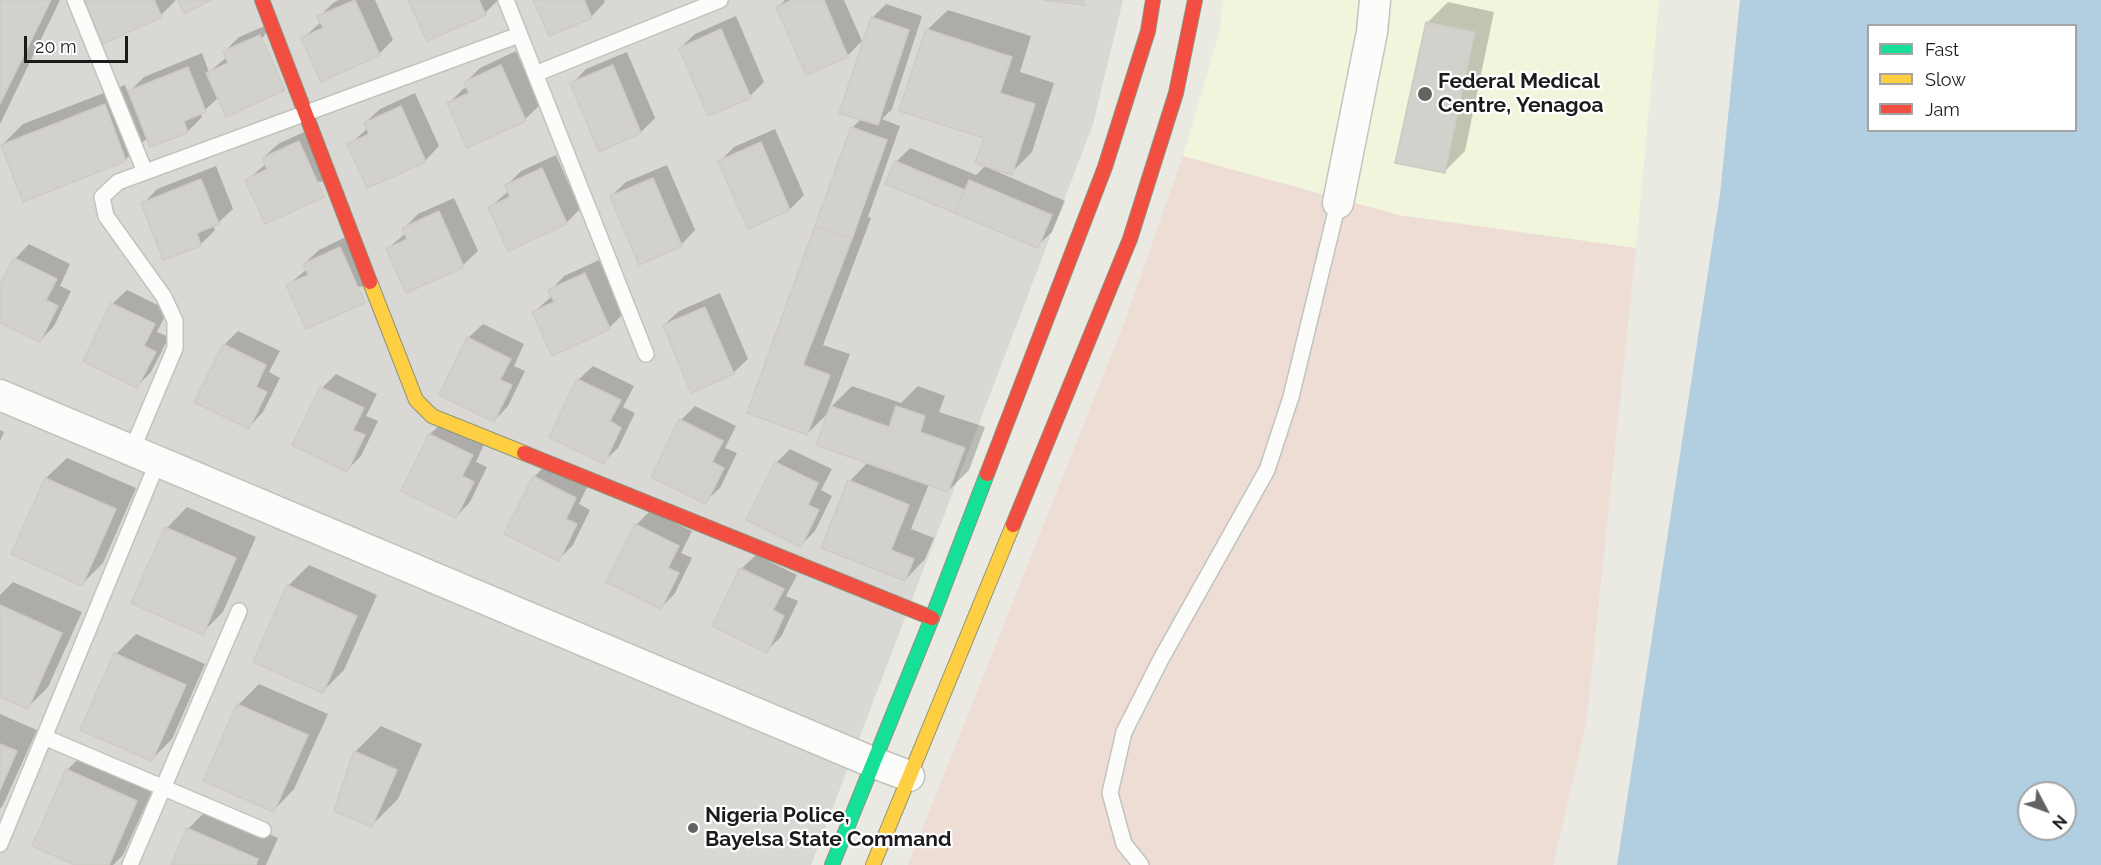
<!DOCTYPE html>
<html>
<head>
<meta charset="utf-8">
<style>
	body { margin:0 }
	#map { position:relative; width:2101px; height:865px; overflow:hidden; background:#eae9e2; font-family:Raleway,sans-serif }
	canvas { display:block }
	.legend { position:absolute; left:1867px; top:24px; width:210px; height:108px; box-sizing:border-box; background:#fff; border:2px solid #a4a4a4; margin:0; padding:8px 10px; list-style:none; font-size:18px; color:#1b1b1b }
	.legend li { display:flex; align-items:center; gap:12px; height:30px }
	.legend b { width:30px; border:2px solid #a4a4a4 }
	.north { position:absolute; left:2017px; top:781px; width:60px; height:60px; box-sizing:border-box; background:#fff; border:2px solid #a4a4a4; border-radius:50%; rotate:131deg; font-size:16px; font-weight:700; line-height:24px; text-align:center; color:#1b1b1b }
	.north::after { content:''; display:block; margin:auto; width:21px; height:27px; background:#636361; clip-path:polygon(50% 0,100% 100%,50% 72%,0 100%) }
	.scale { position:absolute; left:24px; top:36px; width:104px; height:27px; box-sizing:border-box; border:3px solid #1b1b1b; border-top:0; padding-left:8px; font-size:18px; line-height:21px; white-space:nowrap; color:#1b1b1b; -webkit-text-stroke:4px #fff; paint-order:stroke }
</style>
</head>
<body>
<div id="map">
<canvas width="2101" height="865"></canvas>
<ul class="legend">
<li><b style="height:8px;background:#16e098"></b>Fast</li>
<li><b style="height:8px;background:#ffcf43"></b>Slow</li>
<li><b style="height:8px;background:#f24e42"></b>Jam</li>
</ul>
<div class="north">N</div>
<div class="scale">20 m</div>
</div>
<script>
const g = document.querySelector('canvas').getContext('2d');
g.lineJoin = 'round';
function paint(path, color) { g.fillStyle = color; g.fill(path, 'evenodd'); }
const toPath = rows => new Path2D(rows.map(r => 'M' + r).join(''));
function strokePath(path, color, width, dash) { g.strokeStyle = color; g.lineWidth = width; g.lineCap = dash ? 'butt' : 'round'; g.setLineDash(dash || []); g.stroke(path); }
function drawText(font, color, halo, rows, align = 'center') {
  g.font = font + ' Raleway,sans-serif'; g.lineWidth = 4.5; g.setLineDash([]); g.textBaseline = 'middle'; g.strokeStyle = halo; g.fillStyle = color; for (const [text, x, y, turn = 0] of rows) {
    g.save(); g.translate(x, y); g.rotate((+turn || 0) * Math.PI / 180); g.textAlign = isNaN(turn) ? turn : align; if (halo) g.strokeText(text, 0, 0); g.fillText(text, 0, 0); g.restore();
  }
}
paint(toPath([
	[0,0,1123,0,1093,124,811,865,0,865]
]), '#d9d8d4');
paint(toPath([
	[1183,156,1399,215,1636,248,1586,724,1553,865,908,865,1124,323]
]), '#eeddd5');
paint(toPath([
	[1223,0,1659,0,1636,248,1399,215,1183,156,1219,33]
]), '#f1f5dc');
paint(toPath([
	[1740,0,2101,0,2101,865,1617,865,1720,194],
	[1868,26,2076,26,2076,130,1868,130],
	[2029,793,2065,793,2065,829,2029,829]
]), '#b2cee1');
paint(toPath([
	[0,0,60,0,0,124],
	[85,0,175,0,175,1,161,15],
	[339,0,375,0,393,40,379,54,303,38,321,22,319,17,333,3],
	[410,0,498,0,485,13],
	[535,0,604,0,605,2,591,17],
	[785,0,844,0,862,41,848,55,806,73,778,7],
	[1448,2,1494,12,1465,151,1444,172,1427,23],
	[886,4,922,16,892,109,882,119,900,126,868,217,871,218,823,345,850,354,829,409,852,386,901,403,918,386,945,396,939,412,985,427,969,470,948,491,929,484,911,529,934,538,925,559,905,580,850,481,868,462,830,411,807,434,749,412,852,128,861,119,872,18],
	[948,10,1031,36,1020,72,1054,83,1032,152,1011,173,992,167,991,169,1065,201,1052,232,1037,246,896,162,910,148,976,175,986,165,985,137,927,30],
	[736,16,764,82,750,96,680,48,695,34],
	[274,22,219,97,205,110,200,112,202,117,187,132,148,137,125,160,2,145,23,124,125,85,128,93,144,77,202,53,209,72,227,57,224,52,239,37],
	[516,51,540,105,525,119,449,103,463,89,468,87,466,82,480,68],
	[627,52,655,118,641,132,572,84,586,69],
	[415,93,439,146,425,161,349,145,368,128,365,123,380,109],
	[313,128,337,182,247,180,266,164,263,158,278,144],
	[775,129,804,195,790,209,720,161,734,147],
	[556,155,580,209,566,223,490,207,509,191,506,186,521,171],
	[667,165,695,230,681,245,611,196,626,182],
	[216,166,233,209,218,223,213,225,215,230,201,244,164,259,143,204,157,189],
	[454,198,478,251,463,265,406,291,387,249,406,233,404,228,418,214],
	[354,233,378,287,288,285,307,269,304,264,319,250],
	[29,244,70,264,60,286,71,291,54,326,40,341,0,321,0,288,15,259],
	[599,260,624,313,609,328,534,312,552,296,550,291,564,276],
	[127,290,168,310,157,332,169,337,151,372,137,386,112,304],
	[720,293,748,359,733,373,664,325,679,311],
	[483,324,524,344,514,366,525,371,508,406,494,421,468,338],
	[238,331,280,351,269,372,280,378,263,412,249,427,224,345],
	[593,366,634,386,623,407,635,413,618,448,603,462,578,380],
	[336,374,377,394,366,416,378,421,361,456,347,470,322,388],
	[695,406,736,426,725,448,737,453,720,488,705,502,681,420],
	[445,420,486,440,476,462,487,467,470,502,456,517,403,490,430,434],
	[0,430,4,432,0,441],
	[790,449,832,469,821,490,832,496,815,531,801,545,776,463],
	[67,458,136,488,103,563,82,584,13,554,46,478],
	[548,463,589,483,579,504,590,510,573,545,559,559,534,477],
	[187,507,256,537,223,612,202,633,133,603,167,528],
	[650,511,692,531,681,553,692,558,675,593,661,608,636,525],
	[756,555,797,575,786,596,798,601,781,637,766,651,741,569],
	[309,565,377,595,344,670,323,691,288,586],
	[13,582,82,612,48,687,27,708,0,696,0,595],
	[136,634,205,664,172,739,151,760,116,654],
	[259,684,328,714,294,789,274,810,238,705],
	[0,714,37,730,3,805,0,809],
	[381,726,422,744,398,799,372,825,355,752],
	[88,749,157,780,123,855,113,865,79,865,67,770],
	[209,808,278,838,266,865,172,865,189,828]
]), '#0003');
const building = toPath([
	[0,0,51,0,0,104,0,0],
	[84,0,154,0,162,17,103,44,84,0],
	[178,0,212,0,184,13,178,0],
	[355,0,380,55,321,82,301,38,323,28,317,16,355,0],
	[408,0,479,0,486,15,427,41,408,0],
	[533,0,584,0,592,18,549,36,533,0],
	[792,0,824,0,848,57,806,75,776,7,792,0],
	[1044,0,1084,0,1084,5,1044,0],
	[871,17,909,30,878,125,839,113,871,17],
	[1426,22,1475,32,1445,173,1395,163,1426,22],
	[721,29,751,98,708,116,679,48,721,29],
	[926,29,1012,57,1000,93,1035,104,1012,175,975,163,984,138,899,111,926,29],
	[260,35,285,90,226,117,206,73,228,63,223,51,260,35],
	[501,65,526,121,467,148,447,103,469,93,464,82,501,65],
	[613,65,641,133,599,152,570,83,613,65],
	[188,67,206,112,184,121,188,133,150,147,128,91,188,67],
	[105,104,126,161,23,202,1,145,105,104],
	[401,106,426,162,367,188,347,144,369,134,364,123,401,106],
	[851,127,887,140,852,239,815,226,851,127],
	[299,141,324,197,265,224,245,180,267,169,262,158,299,141],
	[761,142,790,210,748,229,718,161,761,142],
	[895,161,965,190,955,213,885,184,895,161],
	[542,168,567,224,508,251,488,207,510,197,505,185,542,168],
	[653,178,682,246,639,265,610,196,653,178],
	[201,179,219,224,197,233,201,246,163,260,141,203,201,179],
	[969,180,1052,215,1038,248,955,213,969,180],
	[439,211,464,267,406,293,386,249,407,239,402,228,439,211],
	[815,226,852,239,803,365,830,375,807,435,747,413,815,226],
	[340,247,365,303,306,329,286,285,308,275,303,264,340,247],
	[14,258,57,279,46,300,58,306,40,342,0,323,0,285,14,258],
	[585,273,610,329,552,356,532,312,554,302,548,290,585,273],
	[111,303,155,324,144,346,156,352,137,388,83,361,111,303],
	[705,307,734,374,691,393,663,325,705,307],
	[467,337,511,359,500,380,512,385,494,422,439,395,467,337],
	[223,344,266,365,256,387,267,392,249,429,194,402,223,344],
	[577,379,621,400,610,421,621,428,604,464,549,437,577,379],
	[320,387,364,408,353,430,365,435,347,472,292,445,320,387],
	[830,406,889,427,896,406,925,416,920,432,965,448,948,492,816,445,830,406],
	[679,419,723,441,712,462,724,468,706,504,651,477,679,419],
	[429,434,473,455,462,476,474,482,456,518,401,491,429,434],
	[775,462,818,483,808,505,819,510,801,547,746,520,775,462],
	[533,476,576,498,566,519,577,524,559,561,504,534,533,476],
	[45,478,116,509,82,586,11,554,45,478],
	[848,480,909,505,891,550,914,559,905,581,821,548,848,480],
	[635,524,679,546,668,568,679,573,661,609,606,582,635,524],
	[165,527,236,558,203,635,131,603,165,527],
	[740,568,784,589,773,610,784,616,767,653,712,626,740,568],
	[287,585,357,616,323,693,253,662,287,585],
	[0,605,62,633,28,709,0,697,0,605],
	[114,653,186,685,152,761,80,730,114,653],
	[237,704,308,735,274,812,203,781,237,704],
	[0,744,17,751,0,790,0,744],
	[354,751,397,770,372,827,334,811,354,751],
	[66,769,137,801,109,865,75,865,32,846,66,769],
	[187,828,258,859,256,865,171,865,187,828]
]);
paint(building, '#d3d1cb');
strokePath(building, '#cdcbc4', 1.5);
const lane = toPath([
	[75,0,145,172],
	[506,0,646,354],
	[535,74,720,0],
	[132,450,175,348,175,321,164,297,106,216,102,197,118,182,519,35],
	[44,737,263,830],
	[0,844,158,461],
	[130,865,239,611],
	[1141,865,1124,844,1110,793,1124,732,1161,659,1267,470,1291,397,1338,203]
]);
const street = toPath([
	[1338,203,1372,32,1375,0],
	[0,395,872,762,909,776]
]);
const fast = toPath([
	[832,865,932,618,987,474]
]);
const slow = toPath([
	[370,282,416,400,432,416,524,453],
	[873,865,1013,525]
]);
const jam = toPath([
	[262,0,370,282],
	[524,453,932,618],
	[987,474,1105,167,1148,31,1153,0],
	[1013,525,1130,239,1176,93,1195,0]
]);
strokePath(lane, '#c2c2bf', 18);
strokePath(street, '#c2c2bf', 33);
strokePath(fast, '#8e947b', 16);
strokePath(slow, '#8e947b', 16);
strokePath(jam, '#8e947b', 16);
strokePath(lane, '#fcfcfb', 15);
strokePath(street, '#fcfcfb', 30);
strokePath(fast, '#16e098', 14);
strokePath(slow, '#ffcf43', 14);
strokePath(jam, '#f24e42', 14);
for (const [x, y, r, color] of [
	[1425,94,8,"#636361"],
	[693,828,6,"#636361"]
]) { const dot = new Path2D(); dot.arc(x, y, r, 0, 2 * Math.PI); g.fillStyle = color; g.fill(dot); strokePath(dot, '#fff', 2); }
drawText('bold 21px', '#1b1b1b', '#fff', [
	["Federal Medical",1438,82],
	["Centre, Yenagoa",1438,106],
	["Nigeria Police,",705,816],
	["Bayelsa State Command",705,840]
], 'left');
</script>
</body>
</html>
